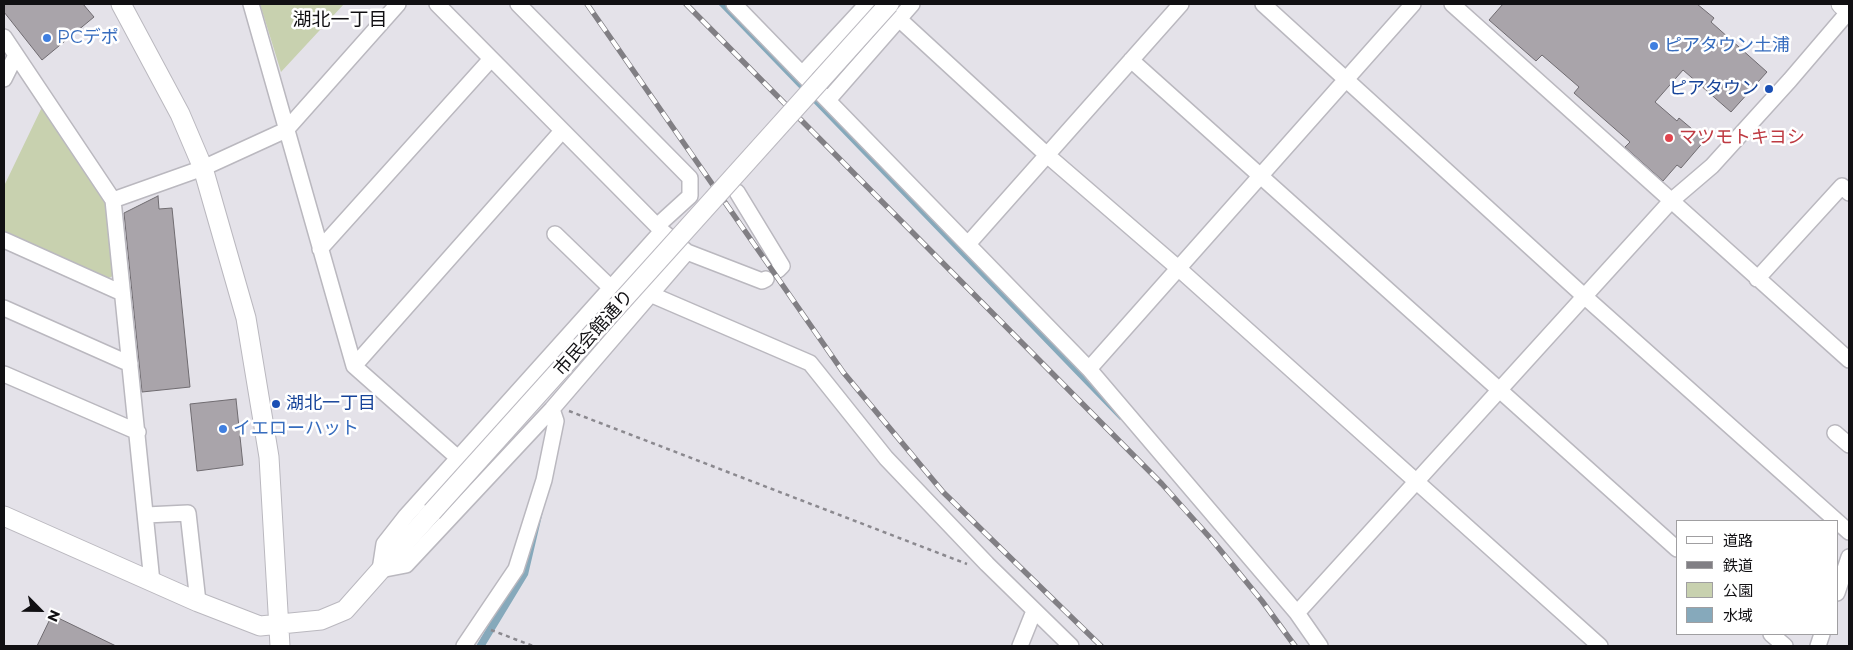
<!DOCTYPE html>
<html>
<head>
<meta charset="utf-8">
<style>
	body { margin:0 }
	#map { position:relative; width:1853px; height:650px; overflow:hidden; background:#e4e2e9; font-family:Montserrat,"Noto Sans JP",sans-serif }
	canvas { display:block }
	.frame { position:absolute; inset:0; border:5px solid #111013; pointer-events:none }
	.legend { position:absolute; left:1676px; top:520px; width:162px; height:115px; box-sizing:border-box; background:#fff; border:1px solid #a09fa1; margin:0; padding:6px 9px; list-style:none; font-size:15px; color:#111013 }
	.legend li { display:flex; align-items:center; gap:10px; height:25px }
	.legend b { width:25px; border:1px solid #a09fa1 }
	.north { position:absolute; left:15px; top:585px; width:50px; height:50px; -webkit-text-stroke:4px #fff; paint-order:stroke; rotate:113deg; font-size:14px; font-weight:700; line-height:20px; text-align:center; color:#111013 }
	.north::after { content:''; display:block; margin:auto; width:18px; height:22px; background:#111013; clip-path:polygon(50% 0,100% 100%,50% 72%,0 100%) }
</style>
</head>
<body>
<div id="map">
<canvas width="1853" height="650"></canvas>
<div class="frame"></div>
<ul class="legend">
<li><b style="height:6px;background:#fff"></b>道路</li>
<li><b style="height:6px;background:#817f84"></b>鉄道</li>
<li><b style="height:14px;background:#c8d1af"></b>公園</li>
<li><b style="height:14px;background:#86a9bb"></b>水域</li>
</ul>
<div class="north">N</div>
</div>
<script>
const g = document.querySelector('canvas').getContext('2d');
g.lineJoin = 'round';
function paint(path, color) { g.fillStyle = color; g.fill(path, 'evenodd'); }
const toPath = rows => new Path2D(rows.map(r => 'M' + r).join(''));
function strokePath(path, color, width, dash) { g.strokeStyle = color; g.lineWidth = width; g.lineCap = dash ? 'butt' : 'round'; g.setLineDash(dash || []); g.stroke(path); }
function drawText(font, color, halo, rows, align = 'center') {
  g.font = font + ' Montserrat,"Noto Sans JP",sans-serif'; g.lineWidth = 5; g.setLineDash([]); g.textBaseline = 'middle'; g.strokeStyle = halo; g.fillStyle = color; for (const [text, x, y, turn = 0] of rows) {
    g.save(); g.translate(x, y); g.rotate((+turn || 0) * Math.PI / 180); g.textAlign = isNaN(turn) ? turn : align; if (halo) g.strokeText(text, 0, 0); g.fillText(text, 0, 0); g.restore();
  }
}
paint(toPath([
	[260,4,344,4,281,72],
	[42,107,107,201,115,275,107,279,4,232,4,186]
]), '#c8d1af');
paint(toPath([
	[718,4,729,4,1125,415,1120,420],
	[564,422,528,575,485,646,476,646,521,571,557,425]
]), '#86a9bb');
const building = toPath([
	[4,4,83,4,94,17,42,60,4,12,4,4],
	[1503,4,1697,4,1714,18,1711,22,1767,72,1731,112,1683,70,1655,102,1677,121,1679,118,1705,140,1681,168,1677,165,1663,181,1625,147,1630,142,1574,93,1579,87,1542,55,1536,61,1489,20,1503,4],
	[158,196,159,209,172,208,190,387,142,392,124,213,158,196],
	[236,399,243,465,197,471,190,404,236,399],
	[52,615,116,646,37,646,52,615]
]);
paint(building, '#a9a4aa');
strokePath(building, '#6f6b70', 1);
const minor = toPath([
	[251,4,354,366,458,458],
	[437,4,662,231],
	[518,4,690,178,690,196,657,226],
	[734,4,1089,369,1297,613,1320,646],
	[1263,4,1584,296,1849,532],
	[1452,4,1849,360],
	[899,19,1047,155,1178,268,1600,646],
	[4,37,113,200,152,582],
	[1131,60,1677,549],
	[803,73,867,4],
	[4,79,16,55],
	[828,100,912,4],
	[737,192,782,266,778,270],
	[113,200,203,168,286,130,398,4],
	[662,231,687,252,552,409,406,565,380,570,384,544,406,516,662,231],
	[555,234,611,288],
	[4,240,122,293],
	[968,244,1181,4],
	[320,249,491,59],
	[687,252,762,281,766,279],
	[1757,279,1842,186,1849,193],
	[650,294,810,363,886,458,987,564,1071,646],
	[4,308,130,364],
	[354,366,562,131],
	[1089,369,1413,4],
	[4,374,138,432],
	[1835,433,1849,445],
	[146,515,188,513,198,602],
	[1837,593,1849,557],
	[1297,613,1671,201,1712,166,1790,80,1849,11],
	[1771,634,1785,646],
	[464,646,516,569,544,480,556,421,552,409],
	[1020,646,1034,611],
	[1818,646,1822,634]
]);
const tertiary = toPath([
	[121,4,180,114,203,168,246,318,269,457,280,646],
	[1841,4,1849,11],
	[4,516,198,602,260,626,321,620,345,610,432,512]
]);
strokePath(minor, '#bab8bf', 18);
strokePath(tertiary, '#bab8bf', 21);
strokePath(toPath([
	[569,411,967,564],
	[491,630,533,646]
]), '#8b898f', 2.5, [4, 4]);
strokePath(minor, '#fff', 15);
strokePath(tertiary, '#fff', 19);
const rail = toPath([
	[587,4,843,372,943,492,1101,646],
	[686,4,1162,484,1212,540,1262,601,1295,646]
]);
strokePath(rail, '#817f84', 5.5);
strokePath(rail, '#fff', 4, [11]);
const tertiaryBridge = toPath([
	[432,512,889,4]
]);
strokePath(tertiaryBridge, '#bab8bf', 21, []);
strokePath(tertiaryBridge, '#fff', 19);
for (const [x, y, r, color] of [
	[47,38,5,"#3f7fe0"],
	[1654,46,5,"#3f7fe0"],
	[1769,89,5,"#1a4fb4"],
	[1669,138,5,"#e0444e"],
	[276,404,5,"#1a4fb4"],
	[223,429,5,"#3f7fe0"]
]) { const dot = new Path2D(); dot.arc(x, y, r, 0, 2 * Math.PI); g.fillStyle = color; g.fill(dot); strokePath(dot, '#fff', 2); }
drawText('18px', '#366cbe', '#fff', [
	["PCデポ",57,38],
	["ピアタウン土浦",1664,46],
	["イエローハット",233,429]
], 'left');
drawText('18px', '#164399', '#fff', [
	["ピアタウン",1759,89],
	["湖北一丁目",286,404,"left"]
], 'right');
drawText('18px', '#be3a42', '#fff', [
	["マツモトキヨシ",1679,138]
], 'left');
drawText('18px', '#111013', '#fff', [
	["市民会館通り",594,333,-48]
]);
drawText('19px', '#111013', '#fff', [
	["湖北一丁目",340,20]
]);
</script>
</body>
</html>
